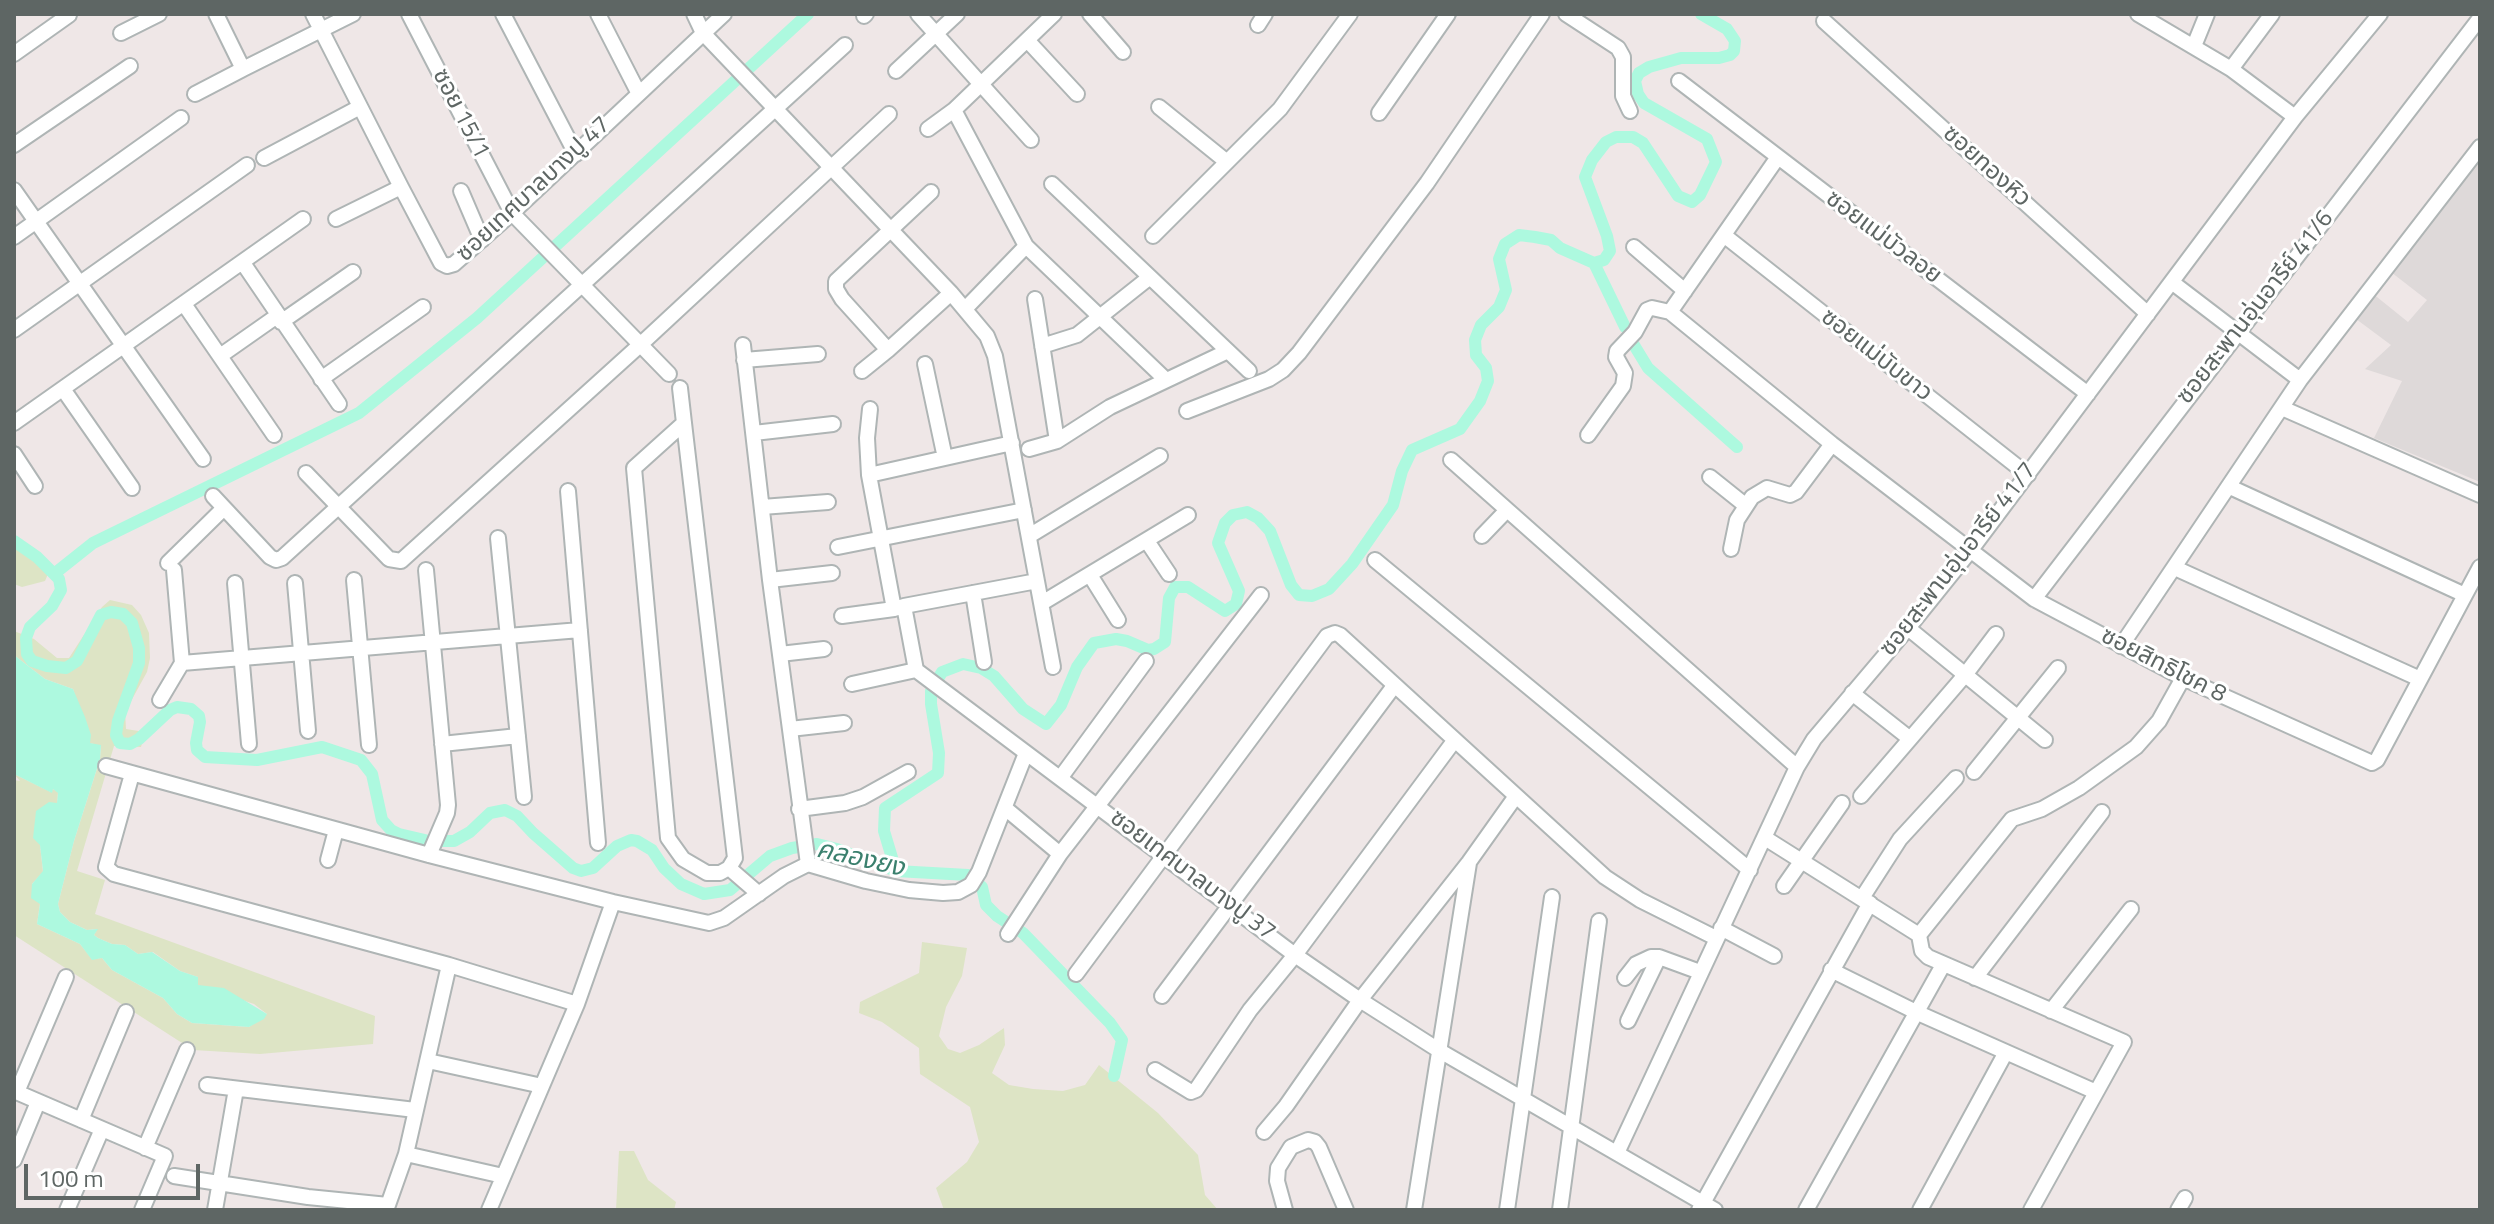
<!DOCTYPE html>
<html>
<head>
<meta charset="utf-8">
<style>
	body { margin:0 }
	#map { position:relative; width:2494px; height:1224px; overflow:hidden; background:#efe7e7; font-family:"Titillium Web",sans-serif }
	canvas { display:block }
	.frame { position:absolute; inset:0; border:16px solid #5e6664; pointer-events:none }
	.scale { position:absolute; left:24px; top:1164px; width:176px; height:36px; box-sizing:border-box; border:4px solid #5e6664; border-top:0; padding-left:10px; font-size:24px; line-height:28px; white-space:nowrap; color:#5e6664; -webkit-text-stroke:6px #fff; paint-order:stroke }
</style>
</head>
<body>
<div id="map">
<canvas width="2494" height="1224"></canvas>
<div class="frame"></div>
<div class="scale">100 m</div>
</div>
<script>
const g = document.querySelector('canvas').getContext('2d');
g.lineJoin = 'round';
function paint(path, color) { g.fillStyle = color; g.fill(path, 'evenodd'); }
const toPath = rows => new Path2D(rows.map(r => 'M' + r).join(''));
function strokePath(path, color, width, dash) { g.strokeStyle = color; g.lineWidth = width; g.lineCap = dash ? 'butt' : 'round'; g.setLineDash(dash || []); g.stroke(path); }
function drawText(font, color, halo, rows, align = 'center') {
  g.font = font + ' "Titillium Web","Noto Sans Thai",sans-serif'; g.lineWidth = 6; g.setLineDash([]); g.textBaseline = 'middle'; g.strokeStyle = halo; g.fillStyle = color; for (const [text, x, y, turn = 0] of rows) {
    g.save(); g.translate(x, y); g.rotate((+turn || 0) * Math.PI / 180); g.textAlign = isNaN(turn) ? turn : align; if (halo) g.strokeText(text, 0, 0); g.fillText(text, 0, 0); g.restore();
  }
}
paint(toPath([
	[2480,149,2480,482,2374,438,2402,381,2365,369,2391,345,2352,316,2372,293,2408,322,2427,300,2387,269]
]), '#ded9d9');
paint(toPath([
	[14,545,45,569,48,574,45,581,22,587,14,584],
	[110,600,132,605,141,615,149,633,150,658,147,672,125,712,126,729,145,732,141,747,114,746,77,871,105,880,95,914,375,1016,373,1044,260,1054,193,1050,14,935,14,780,20,781,14,774,51,792,53,789,58,792,57,804,40,845,43,872,32,884,40,904,37,924,80,944,92,959,102,958,112,970,163,998,177,1014,192,1023,249,1027,267,1014,254,1004,197,985,198,977,180,971,153,952,138,954,125,945,112,944,98,938,94,935,97,929,87,930,70,922,60,912,58,904,74,841,100,759,101,746,90,743,73,689,45,679,14,655,14,631,34,639,57,658,69,658,102,607],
	[922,942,967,948,962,976,946,1007,939,1036,948,1049,960,1053,979,1045,1004,1028,1005,1045,992,1073,1009,1085,1033,1089,1063,1091,1085,1085,1099,1065,1158,1113,1198,1155,1205,1195,1218,1210,944,1210,936,1188,967,1162,979,1142,970,1107,920,1074,919,1048,882,1022,859,1013,860,1002,919,973],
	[619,1151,634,1151,648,1180,676,1202,674,1210,616,1210]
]), '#dde4c5');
paint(toPath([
	[14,655,45,679,73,689,85,717,91,735,90,743,101,745,100,759,74,841,58,904,60,912,70,922,87,930,98,929,94,935,98,938,112,944,125,945,138,954,152,952,180,971,198,977,198,985,224,988,267,1014,264,1019,249,1027,192,1023,177,1014,163,998,112,970,102,958,92,960,80,944,37,924,40,904,31,898,32,884,43,871,40,845,33,838,36,811,49,802,57,803,58,793,53,789,52,793,14,774]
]), '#adf9df');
strokePath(toPath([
	[1594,263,1625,327],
	[1634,345,1648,368,1737,447],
	[14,541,37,557,59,579,61,590,52,606,30,627,26,638,27,654,32,661,47,666,66,668,77,661,101,615,111,612,123,614,132,623,139,648,139,663,118,721,116,735,120,743,130,744,139,739,170,710,177,707,191,709,199,716,200,722,196,743,197,750,205,757,257,760,322,747,361,760,372,774,382,820,391,830,399,834,429,841,454,841,470,832,490,813,505,810,517,816,533,833,573,868,581,871,593,868,617,846,631,840,637,841,652,850,664,868,681,884,704,894,730,890,770,856,792,848,817,844,837,849,896,871,968,875,982,887,986,905,997,916,1023,933,1110,1023,1122,1040,1114,1076],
	[54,574,93,543,359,413,477,318,808,14],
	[896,871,884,831,885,808,938,773,939,753,931,704,931,691,942,672,963,664,981,668,994,676,1023,709,1046,724,1061,705,1077,667,1094,643,1116,639,1127,641,1148,650,1154,649,1165,642,1169,598,1175,587,1188,587,1225,611,1236,604,1239,591,1218,543,1225,523,1233,515,1247,512,1258,518,1270,531,1291,585,1299,595,1312,596,1329,589,1352,564,1393,505,1402,471,1412,450,1460,429,1480,401,1488,381,1486,368,1476,355,1475,340,1481,325,1499,307,1506,290,1499,259,1505,244,1519,235,1535,237,1551,240,1560,248,1594,263,1604,260,1610,251,1607,236,1585,177,1592,160,1606,142,1616,137,1633,137,1643,143,1678,196,1692,202,1700,195,1716,162,1707,139,1644,103,1638,94,1635,81,1639,73,1649,67,1681,58,1719,58,1730,55,1734,51,1735,41,1727,29,1701,14]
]), '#adf9df', 12);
const minor = toPath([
	[216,14,243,69,353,14],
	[313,14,401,187,441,263,447,266,454,264,512,213,724,14],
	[409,14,512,213,669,374],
	[503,14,576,154],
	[598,14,638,92],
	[694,14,703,33,951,293,888,350,862,371],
	[918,14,1031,140],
	[1090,14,1123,52],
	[1566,14,1618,48,1623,57,1623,96,1630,111],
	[2138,14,2231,69,2295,117],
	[864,16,866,14],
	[1824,21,2148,314],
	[1258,25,1265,14],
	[121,33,159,14],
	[1027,40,1077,94],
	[2194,46,2207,14],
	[14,54,69,15],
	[2231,69,2272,14],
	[896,71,957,14],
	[1679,81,2088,394],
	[195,94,243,69],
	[1159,107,1227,162],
	[1379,113,1448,14],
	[928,129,954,110],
	[14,145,130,66],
	[264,158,360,107],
	[1052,184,1249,371],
	[14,190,203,459],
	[461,191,482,240],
	[336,219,401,187],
	[1153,236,1280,109,1350,14],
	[1725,236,2028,475],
	[14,237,181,118],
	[1026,246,1165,379],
	[1634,247,1685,291],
	[243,263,339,404],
	[2173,283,2300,380],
	[951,293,987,336,995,356,1053,667],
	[1035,299,1057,441],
	[184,304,274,435],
	[965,309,1026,246,954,110,1054,14],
	[1670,312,1778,157],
	[281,322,353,272],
	[14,330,247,165],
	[743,345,770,580,808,864],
	[1042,346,1077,335,1150,277],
	[888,350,842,299,836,289,836,281,931,192],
	[220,356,277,316],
	[744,360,818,354],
	[925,364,945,458],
	[321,379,423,307],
	[680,388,684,423,735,858,729,868,720,873,707,873,683,859,668,838,634,468,684,423],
	[63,389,132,488],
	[2282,408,2480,495],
	[870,409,867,438,869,475,894,609,904,606,916,670,1295,955,1360,1000,1440,1051,1715,1210],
	[1187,411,1269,379,1283,370,1299,353,1427,183,1542,14],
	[14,423,303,219],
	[754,433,833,424],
	[1588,435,1623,386,1625,373,1616,357,1617,351,1635,332,1647,310,1652,308,1670,312,1832,444,2034,599,2183,678,2372,763,2377,760,2480,567],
	[1029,449,1057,441,1110,407,1228,351],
	[14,454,35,486],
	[1451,460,1797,767],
	[306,473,389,559,401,561,640,345,889,114],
	[869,475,1012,443],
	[1710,477,1745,505],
	[2230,487,2465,595],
	[568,491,598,843],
	[213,496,270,557,276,560,282,558,845,45],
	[762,507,828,502],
	[1029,536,1160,456],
	[1482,536,1507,510],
	[498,538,524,797],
	[1147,541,1169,574],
	[838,547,1024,510],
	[1731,549,1737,520,1752,497,1767,488,1790,495,1796,492,1832,444],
	[1375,560,1750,870],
	[168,563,224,508],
	[2175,568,2420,679],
	[174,570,182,663,580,630],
	[426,570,448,805,447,813,429,855],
	[1090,575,1118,620],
	[354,580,369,745],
	[770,580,832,573],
	[235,583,249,744],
	[295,583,308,731],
	[973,593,984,662],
	[2034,599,2480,18],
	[1042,603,1188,515],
	[904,606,1037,581],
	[842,616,894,609],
	[1908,628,2045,740],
	[2121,646,2300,380,2480,147],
	[780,654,824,649],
	[852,684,916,670],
	[1852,693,1909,738],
	[160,700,182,663],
	[790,729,844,723],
	[442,744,518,736],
	[106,766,429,855,613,902,709,923,724,918,784,876,808,864,866,881,909,890,943,893,958,892,971,885,979,872,1026,753],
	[1974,772,2058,668],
	[132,774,106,867,114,874,449,965,577,1004],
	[1061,777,1146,661],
	[1861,796,1965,675,1996,634],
	[1005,808,1060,854],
	[799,809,845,803,863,797,908,772],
	[1765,838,1919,935,1922,951,1928,957,2124,1042,2031,1210],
	[328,860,336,830],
	[729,868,759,894],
	[1784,886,1842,803],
	[1862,898,1900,839,1956,778],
	[1721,928,1774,956],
	[1008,934,1060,854,1261,595],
	[1919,935,2012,819,2042,809,2079,788,2136,747,2159,721,2183,678],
	[1831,970,1918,1013,2096,1092],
	[1076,974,1327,636,1335,633,1340,635,1605,877,1640,900,1716,938],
	[1625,978,1636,964,1651,957,1659,957,1700,972],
	[1975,978,2102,812],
	[1162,996,1394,686],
	[2051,1011,2131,909],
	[1628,1021,1659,957],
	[428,1061,542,1086],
	[1155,1070,1191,1092,1196,1090,1250,1010,1295,955,1454,741],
	[207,1085,415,1110],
	[14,1091,165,1156,142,1210],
	[17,1092,66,977],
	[81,1120,126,1012],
	[1264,1132,1286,1106,1360,1000,1469,862,1516,796],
	[145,1148,187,1050],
	[1617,1153,1797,767,1814,739,1908,628,1970,551,2295,117,2380,14],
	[406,1154,449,965],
	[14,1160,38,1102],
	[174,1176,308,1197,388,1205,406,1154,503,1176],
	[67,1210,102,1129],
	[215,1210,236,1089],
	[489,1210,577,1004,613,902],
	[1285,1210,1277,1181,1278,1168,1291,1147,1308,1140,1315,1142,1319,1147,1346,1210],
	[1414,1210,1469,863],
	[1507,1210,1552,897],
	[1560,1210,1599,921],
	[1699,1210,1870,903],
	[1806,1210,1943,965],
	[1920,1210,2006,1052],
	[2178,1210,2185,1198]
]);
strokePath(minor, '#afb5b5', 18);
strokePath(minor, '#fff', 14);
drawText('24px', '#5e6664', '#fff', [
	["ซอย 15/1",460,114,63],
	["ซอยทองหิว",1986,167,42],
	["ซอยเทศบาลบางปู 47",534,190,-43],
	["ซอยแม่บัวลอย",1883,238,37],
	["ซอยสะพานอุ่นอารีย์ 41/6",2256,308,-52],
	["ซอยแม่บับขาว",1876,356,38],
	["ซอยสะพานอุ่นอารีย์ 41/7",1959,560,-52],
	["ซอยสิทธิโชค 8",2163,666,27],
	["ซอยเทศบาลบางปู 37",1192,876,37]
]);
drawText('italic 26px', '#3b806e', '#fff', [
	["คลองยง",860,860,13]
]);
</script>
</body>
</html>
